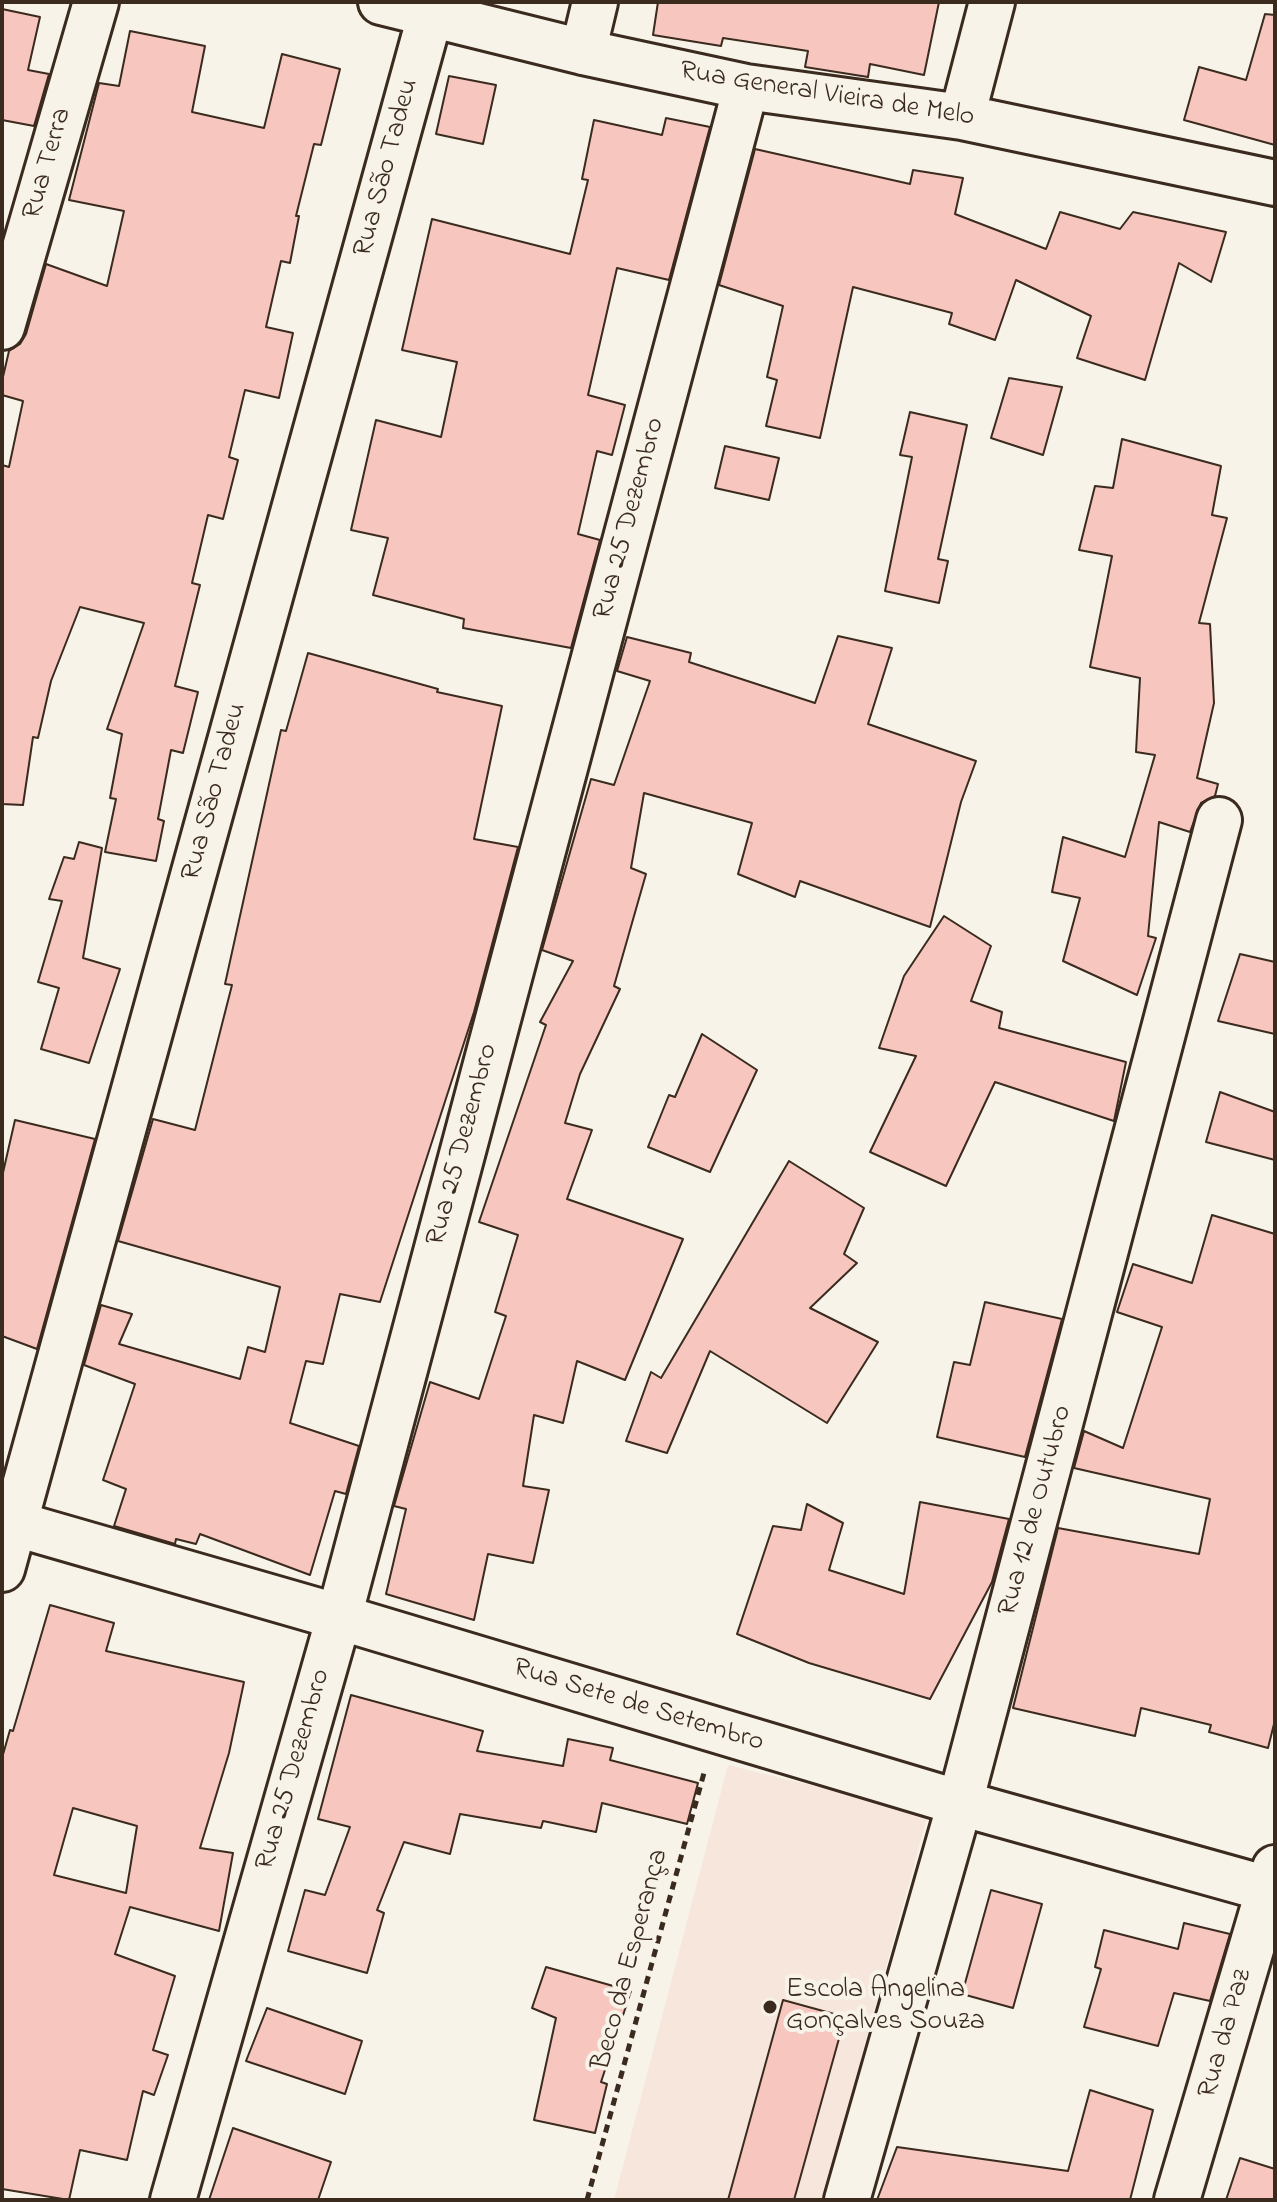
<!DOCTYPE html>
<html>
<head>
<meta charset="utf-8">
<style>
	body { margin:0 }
	#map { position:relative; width:1277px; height:2202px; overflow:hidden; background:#f7f3e8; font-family:"Indie Flower",sans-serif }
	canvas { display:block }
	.frame { position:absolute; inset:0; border:4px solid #3b2a1e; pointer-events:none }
</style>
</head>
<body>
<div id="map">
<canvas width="1277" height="2202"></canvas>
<div class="frame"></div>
</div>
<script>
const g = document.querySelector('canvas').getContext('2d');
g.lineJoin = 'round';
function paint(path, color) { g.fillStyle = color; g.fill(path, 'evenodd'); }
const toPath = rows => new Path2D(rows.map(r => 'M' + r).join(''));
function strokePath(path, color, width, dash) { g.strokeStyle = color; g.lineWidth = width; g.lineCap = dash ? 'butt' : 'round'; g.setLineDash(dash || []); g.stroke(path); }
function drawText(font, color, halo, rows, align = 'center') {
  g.font = font + ' "Indie Flower",sans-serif'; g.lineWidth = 8; g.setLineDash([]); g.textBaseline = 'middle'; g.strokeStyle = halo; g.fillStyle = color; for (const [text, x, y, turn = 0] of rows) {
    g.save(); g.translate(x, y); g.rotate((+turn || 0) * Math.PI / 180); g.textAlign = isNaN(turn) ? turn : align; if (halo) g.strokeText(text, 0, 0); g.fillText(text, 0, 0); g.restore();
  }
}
paint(toPath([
	[728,1765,928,1814,822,2200,614,2200]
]), '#f7e6dc');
const building = toPath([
	[658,2,939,2,924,75,870,64,868,77,805,67,808,51,723,38,721,46,653,35,658,2],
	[2,9,40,17,28,70,49,74,34,126,2,120,2,9],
	[1265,14,1275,15,1275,145,1184,120,1199,67,1246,80,1265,14],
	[130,31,205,46,192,112,264,128,282,54,340,69,321,145,314,144,296,216,299,216,290,263,281,261,266,327,293,333,279,398,245,390,229,457,238,460,223,519,208,515,192,583,200,585,175,686,198,692,183,753,171,750,158,819,164,821,156,861,105,852,116,799,110,798,122,734,107,729,144,623,80,607,51,681,38,738,33,737,23,805,2,804,2,465,9,467,23,401,2,395,2,381,9,351,20,344,26,334,46,264,107,286,124,211,69,200,99,83,119,86,130,31],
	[449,76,496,85,483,144,436,134,449,76],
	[666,118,710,127,669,280,617,268,588,395,625,405,612,455,597,451,578,534,600,540,571,648,463,628,464,619,373,595,388,538,351,530,376,420,441,437,457,362,402,350,432,219,570,254,588,180,582,179,594,120,662,135,666,118],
	[755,149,910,184,913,170,963,178,955,214,1046,249,1060,212,1120,229,1133,212,1226,232,1211,282,1179,263,1145,380,1077,358,1091,316,1016,280,995,340,949,324,952,313,853,287,820,438,766,426,777,380,767,377,783,306,719,285,755,149],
	[1009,378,1062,387,1043,455,991,438,1009,378],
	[910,412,967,425,938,559,948,561,939,603,885,591,912,457,900,455,910,412],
	[1122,439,1221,466,1212,515,1227,518,1199,623,1210,624,1214,703,1197,778,1218,784,1215,796,1201,803,1190,832,1159,822,1148,936,1156,938,1137,995,1063,961,1080,898,1052,892,1063,837,1125,857,1155,755,1136,752,1140,678,1090,667,1112,556,1079,550,1095,486,1113,488,1122,439],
	[725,446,779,458,769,500,715,488,725,446],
	[838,636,892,648,868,724,976,761,961,802,930,927,800,881,795,897,738,874,752,823,644,793,631,868,646,874,614,986,620,989,580,1074,565,1123,592,1130,567,1199,683,1239,625,1380,577,1361,563,1423,534,1415,523,1486,549,1490,533,1563,488,1554,474,1620,386,1594,406,1509,394,1506,430,1382,479,1399,506,1316,495,1312,518,1235,479,1222,546,1025,540,1022,573,961,542,950,591,779,614,785,650,681,617,671,627,637,691,653,689,662,815,703,838,636],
	[308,653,438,689,437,692,502,706,474,839,518,847,474,1012,380,1302,340,1294,323,1364,306,1361,290,1423,359,1446,346,1494,335,1491,310,1575,200,1534,196,1544,176,1539,175,1544,114,1526,126,1489,103,1480,135,1384,84,1365,101,1305,132,1314,119,1344,240,1379,248,1347,265,1352,280,1287,118,1241,153,1119,195,1130,232,985,225,984,281,730,286,731,308,653],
	[79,842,102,848,83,958,120,969,89,1063,41,1049,59,988,38,982,62,901,49,899,64,857,74,859,79,842],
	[944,916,991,946,971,1001,1002,1012,999,1028,1126,1062,1114,1121,995,1082,946,1186,870,1152,916,1056,879,1048,904,976,944,916],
	[1240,954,1275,962,1275,1034,1218,1021,1240,954],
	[702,1034,757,1070,710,1172,648,1147,669,1095,675,1097,702,1034],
	[1220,1092,1275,1112,1275,1160,1206,1142,1220,1092],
	[15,1120,95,1139,37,1349,2,1336,2,1177,15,1120],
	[789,1161,864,1208,844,1254,857,1263,810,1308,878,1342,827,1423,710,1351,667,1453,626,1441,651,1372,661,1378,789,1161],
	[1212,1215,1275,1234,1275,1720,1268,1748,1209,1732,1211,1725,1141,1708,1135,1736,1013,1708,1058,1528,1199,1554,1210,1499,1074,1468,1084,1431,1123,1448,1162,1327,1117,1312,1133,1264,1192,1283,1212,1215],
	[985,1302,1062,1319,1025,1457,937,1437,954,1362,970,1365,985,1302],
	[920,1502,1009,1519,992,1582,930,1699,809,1663,737,1634,773,1526,801,1530,807,1504,843,1523,829,1570,904,1594,920,1502],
	[50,1605,114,1623,106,1651,244,1682,229,1753,200,1848,233,1853,219,1931,130,1907,115,1954,175,1976,153,2050,168,2055,154,2095,143,2091,127,2160,80,2150,69,2200,2,2189,2,1758,10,1730,13,1731,50,1605],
	[73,1808,137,1826,126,1893,54,1875,73,1808],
	[351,1695,483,1731,477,1751,563,1766,568,1739,613,1748,610,1760,698,1783,687,1824,602,1803,596,1832,543,1821,541,1828,460,1814,450,1854,404,1842,377,1910,384,1913,367,1973,288,1951,305,1890,325,1895,350,1827,318,1819,351,1695],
	[991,1890,1042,1904,1013,2008,962,1994,991,1890],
	[1184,1923,1230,1934,1210,2001,1174,1993,1158,2046,1084,2027,1101,1969,1095,1967,1104,1930,1178,1949,1184,1923],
	[546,1967,631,1991,601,2082,607,2084,595,2133,534,2120,556,2018,532,2008,546,1967],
	[783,2000,845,2017,794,2200,728,2200,783,2000],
	[267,2008,362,2041,345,2094,246,2061,267,2008],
	[1090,2090,1153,2110,1130,2200,877,2200,897,2147,1068,2171,1090,2090],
	[233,2128,331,2162,318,2200,209,2200,233,2128],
	[1240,2158,1275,2169,1275,2200,1226,2200,1240,2158]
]);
paint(building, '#f7c7bf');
strokePath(building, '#3b2a1e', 2);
const street = toPath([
	[381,2,583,52,746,87,962,117,1275,183],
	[583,52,595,2],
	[962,117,992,2],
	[2,327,96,2],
	[2,1569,430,16],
	[173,2200,339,1617,746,87],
	[847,2200,960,1803,1219,820],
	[1177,2200,1275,1868]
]);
const secondary = toPath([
	[2,1520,339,1617,960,1803,1275,1891]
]);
strokePath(street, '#3b2a1e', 50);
strokePath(secondary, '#3b2a1e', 50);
strokePath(toPath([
	[587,2200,704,1773]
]), '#3b2a1e', 5, [8, 6]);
strokePath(street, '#f7f3e8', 44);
strokePath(secondary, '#f7f3e8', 44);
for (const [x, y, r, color] of [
	[770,2007,8,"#3b2a1e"]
]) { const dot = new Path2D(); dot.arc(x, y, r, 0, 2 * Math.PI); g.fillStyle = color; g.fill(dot); strokePath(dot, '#f7f3e8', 3); }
drawText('28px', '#3b2a1e', '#f7f3e8', [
	["Rua General Vieira de Melo",827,96,9],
	["Rua Terra",49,164,-74],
	["Rua São Tadeu",388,168,-75],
	["Rua 25 Dezembro",631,519,-75],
	["Rua São Tadeu",216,792,-75],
	["Rua 25 Dezembro",464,1145,-75],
	["Rua 12 de Outubro",1037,1511,-75],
	["Rua Sete de Setembro",638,1707,17],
	["Rua 25 Dezembro",295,1770,-74],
	["Beco da Esperança",632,1960,-75],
	["Rua da Paz",1227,2034,-74]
]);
drawText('28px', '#3b2a1e', '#f7f3e8', [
	["Escola Angelina",786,1991],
	["Gonçalves Souza",786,2023]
], 'left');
</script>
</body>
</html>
